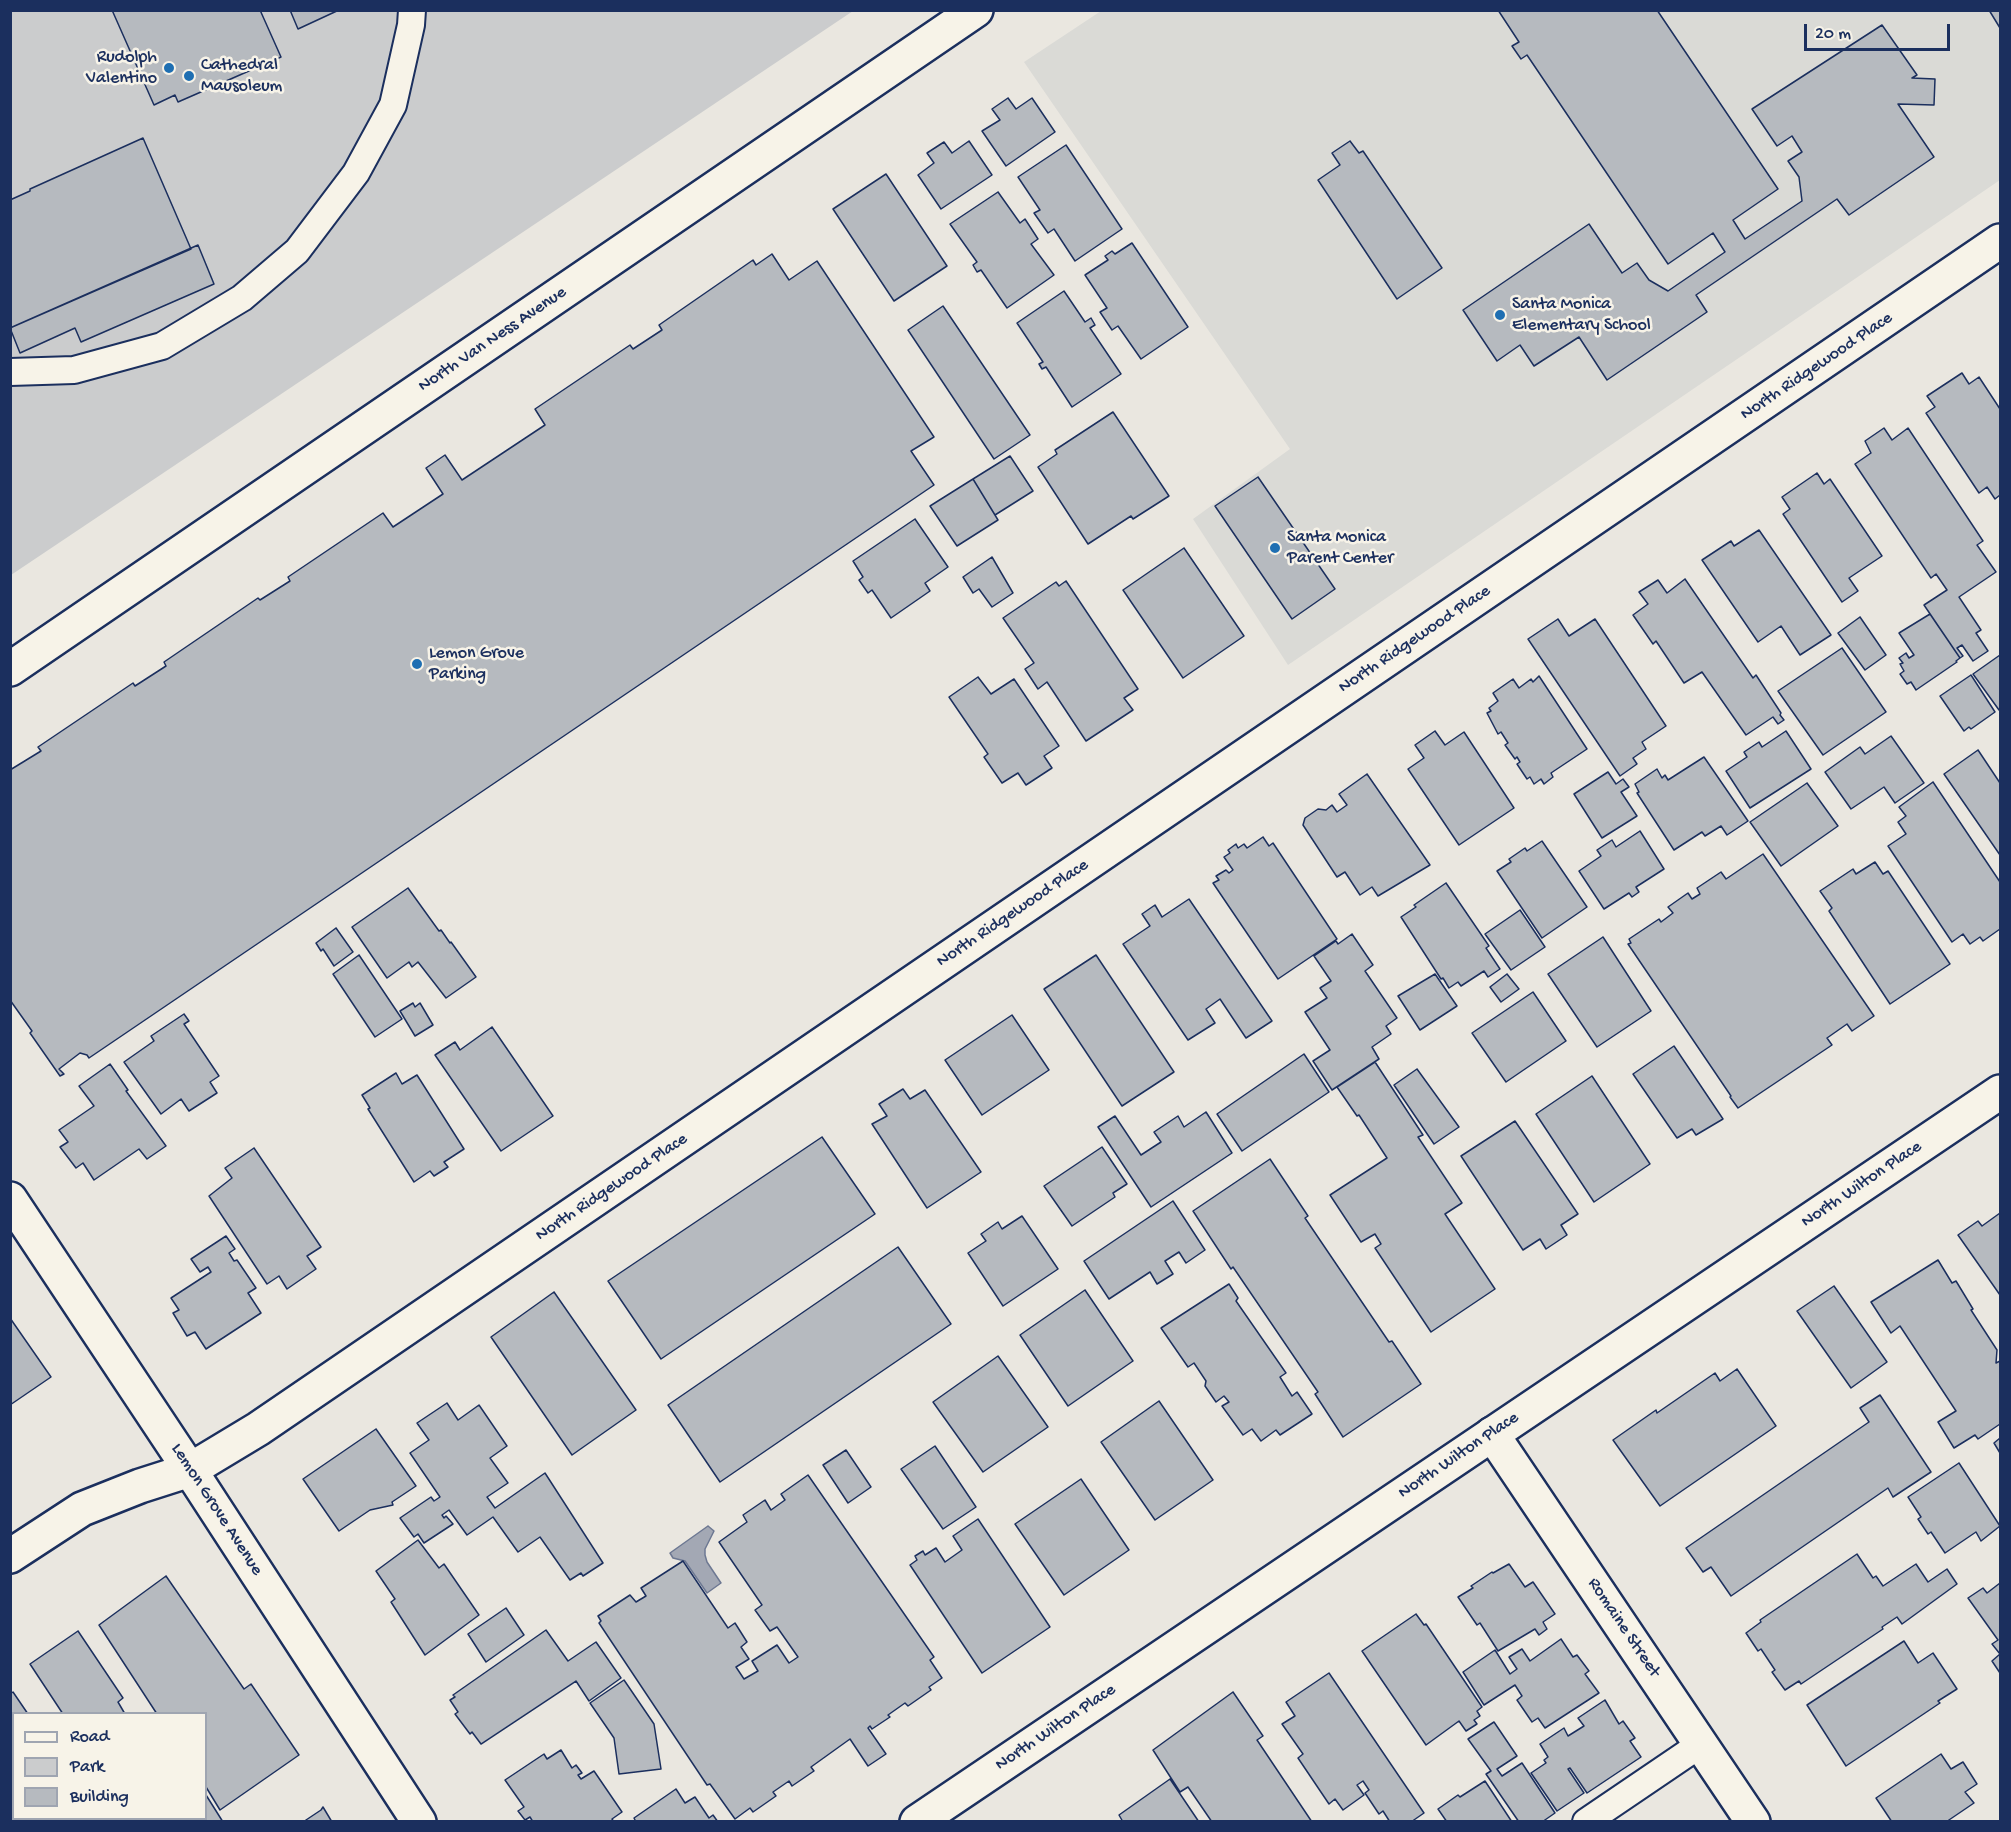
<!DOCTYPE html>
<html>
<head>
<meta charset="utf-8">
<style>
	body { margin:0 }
	#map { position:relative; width:2011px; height:1832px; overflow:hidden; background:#eae7e0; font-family:"Gochi Hand",sans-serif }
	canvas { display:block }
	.frame { position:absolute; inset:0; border:12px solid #1b2f5e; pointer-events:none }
	.legend { position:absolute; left:12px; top:1712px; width:195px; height:108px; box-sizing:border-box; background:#f7f3e8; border:2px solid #9fa5b1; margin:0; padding:8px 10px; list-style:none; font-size:18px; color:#1b2f5e }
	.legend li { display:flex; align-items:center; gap:12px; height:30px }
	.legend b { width:30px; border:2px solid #9fa5b1 }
	.scale { position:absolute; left:1804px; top:24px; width:146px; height:27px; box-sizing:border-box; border:3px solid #1b2f5e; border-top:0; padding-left:8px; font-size:18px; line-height:21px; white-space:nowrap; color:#1b2f5e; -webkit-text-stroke:4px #f7f3e8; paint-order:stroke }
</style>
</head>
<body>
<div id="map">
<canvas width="2011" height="1832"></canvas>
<div class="frame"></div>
<ul class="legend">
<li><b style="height:8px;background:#f7f3e8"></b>Road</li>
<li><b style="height:16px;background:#cbcccd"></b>Park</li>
<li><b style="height:16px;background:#b6babf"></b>Building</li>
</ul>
<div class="scale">20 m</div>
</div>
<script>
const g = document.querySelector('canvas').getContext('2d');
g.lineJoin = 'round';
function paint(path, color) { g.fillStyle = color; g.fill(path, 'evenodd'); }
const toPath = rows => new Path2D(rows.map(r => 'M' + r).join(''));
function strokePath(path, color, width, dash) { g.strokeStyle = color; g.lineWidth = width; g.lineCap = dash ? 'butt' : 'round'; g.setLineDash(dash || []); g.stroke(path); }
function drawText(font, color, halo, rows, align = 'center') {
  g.font = font + ' "Gochi Hand",sans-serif'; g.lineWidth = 5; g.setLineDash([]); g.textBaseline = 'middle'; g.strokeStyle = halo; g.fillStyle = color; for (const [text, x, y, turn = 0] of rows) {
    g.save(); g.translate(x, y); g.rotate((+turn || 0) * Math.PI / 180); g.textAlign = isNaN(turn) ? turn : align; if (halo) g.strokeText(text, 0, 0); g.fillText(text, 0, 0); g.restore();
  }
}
paint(toPath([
	[1101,11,2000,11,2000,180,1288,665,1193,519,1290,449,1024,62]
]), '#dadad6');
paint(toPath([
	[11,11,853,11,11,575]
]), '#cbcccd');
const water = toPath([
	[708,1526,714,1531,705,1549,705,1555,707,1562,721,1583,707,1593,685,1561,673,1558,670,1553,708,1526]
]);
paint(water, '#a3a8b4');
strokePath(water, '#6d7892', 1.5);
const building = toPath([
	[112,10,260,10,281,57,178,102,175,95,154,105,112,10],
	[290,10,339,10,298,29,290,10],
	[1498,10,1657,10,1778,189,1733,220,1745,239,1802,201,1799,177,1788,161,1802,152,1792,136,1777,146,1752,109,1882,25,1917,75,1912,78,1935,79,1934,105,1898,104,1934,157,1849,215,1837,199,1696,295,1707,312,1607,380,1579,337,1534,366,1520,345,1497,361,1463,310,1589,224,1622,273,1637,263,1649,280,1668,291,1725,252,1713,233,1668,264,1527,55,1521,59,1512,46,1519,42,1498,10],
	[1989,10,2000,10,2000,28,1989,10],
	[1008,98,1016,109,1032,98,1055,132,1006,166,982,131,1000,120,992,109,1008,98],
	[143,138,191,249,10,328,10,200,30,191,30,189,143,138],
	[969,141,992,175,941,209,918,175,934,163,927,153,944,142,952,153,969,141],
	[1350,141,1359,153,1363,151,1442,268,1397,299,1318,180,1340,165,1332,153,1350,141],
	[1066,145,1122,229,1075,261,1054,229,1048,233,1034,213,1040,210,1018,177,1066,145],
	[886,174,947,266,894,301,833,209,886,174],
	[998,192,1020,223,1025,219,1038,239,1031,244,1054,275,1007,308,981,270,977,272,973,265,977,262,950,224,998,192],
	[1132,243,1188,327,1141,359,1118,326,1112,330,1100,312,1107,308,1085,275,1108,260,1105,256,1112,251,1115,254,1132,243],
	[198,245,214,284,81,342,75,328,20,353,10,328,198,245],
	[772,254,789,280,817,261,934,437,911,451,934,485,89,1058,87,1055,80,1053,59,1069,64,1074,60,1076,30,1033,32,1031,10,1000,10,770,41,751,38,747,133,683,135,686,166,666,164,662,258,598,260,600,290,581,288,577,383,513,393,527,443,494,426,468,445,455,462,480,545,425,535,409,630,345,633,349,662,330,659,325,753,260,756,265,772,254],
	[1064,291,1085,322,1091,318,1095,325,1090,328,1121,374,1072,407,1046,367,1042,369,1039,364,1043,362,1017,323,1064,291],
	[943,306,1030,435,994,459,908,330,943,306],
	[1962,373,1969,384,1979,377,2000,409,2000,495,1995,499,1987,487,1979,493,1926,413,1935,407,1927,396,1962,373],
	[1113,412,1169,496,1133,519,1131,516,1088,544,1038,467,1057,454,1055,450,1113,412],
	[1884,428,1892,440,1908,428,1983,541,1977,545,1996,572,1959,597,1981,630,1976,633,1988,651,1973,661,1962,645,1957,648,1963,656,1960,658,1924,605,1947,590,1936,574,1931,578,1855,464,1871,453,1865,441,1884,428],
	[1010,456,1033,491,995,515,973,479,1010,456],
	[1817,473,1824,484,1830,479,1882,556,1849,578,1858,591,1842,602,1783,514,1790,509,1782,497,1817,473],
	[1258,477,1335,589,1292,619,1215,506,1258,477],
	[973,479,998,520,957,546,930,506,973,479],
	[915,519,948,567,925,583,930,591,891,618,872,590,868,593,859,580,863,577,853,561,915,519],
	[1759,530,1831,635,1800,655,1781,626,1758,642,1702,560,1731,541,1734,546,1759,530],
	[1184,548,1244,636,1183,678,1123,590,1184,548],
	[992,557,1013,593,992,607,979,589,973,593,963,577,992,557],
	[1685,579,1753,678,1756,675,1781,713,1780,715,1784,720,1778,724,1773,717,1746,735,1702,672,1684,683,1656,641,1653,644,1633,615,1648,604,1639,592,1658,580,1667,593,1685,579],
	[1066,581,1138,689,1124,698,1133,710,1086,741,1047,682,1038,689,1025,669,1034,663,1003,618,1056,582,1059,586,1066,581],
	[1930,614,1960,658,1956,661,1957,662,1916,690,1911,682,1907,684,1900,674,1904,671,1900,664,1903,663,1899,658,1906,653,1909,658,1914,655,1899,633,1930,614],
	[1860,617,1886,655,1865,670,1838,633,1860,617],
	[1558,619,1569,636,1595,619,1666,726,1642,742,1646,749,1633,758,1637,764,1620,776,1528,639,1558,619],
	[1842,648,1886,712,1823,755,1778,691,1842,648],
	[2000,655,2000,709,1999,710,1973,674,2000,655],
	[1971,675,1995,712,1971,729,1969,727,1964,731,1940,696,1971,675],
	[1539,676,1587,749,1551,773,1553,777,1544,784,1541,779,1534,784,1530,777,1527,779,1517,764,1520,762,1517,757,1515,759,1505,745,1508,743,1501,732,1498,734,1487,713,1491,711,1489,708,1498,701,1493,693,1513,679,1519,688,1531,679,1533,682,1539,676],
	[978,677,991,694,1014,679,1059,746,1044,756,1052,768,1026,785,1018,773,1002,783,984,757,988,754,949,697,978,677],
	[1435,731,1445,745,1464,732,1514,808,1459,845,1408,769,1424,758,1415,745,1435,731],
	[1786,731,1811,769,1750,808,1726,771,1747,757,1744,752,1759,742,1762,747,1786,731],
	[1891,736,1924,783,1895,803,1884,787,1851,809,1825,772,1860,747,1865,754,1891,736],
	[1978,750,2000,783,2000,855,1944,774,1978,750],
	[1704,757,1748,821,1727,835,1721,826,1705,836,1702,832,1674,850,1637,793,1639,792,1635,784,1657,769,1662,778,1665,775,1668,780,1704,757],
	[1608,772,1616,784,1623,779,1629,787,1621,792,1637,816,1602,838,1574,794,1608,772],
	[1367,774,1430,865,1378,896,1372,887,1360,895,1345,872,1337,877,1303,825,1305,818,1318,809,1326,810,1332,805,1337,812,1347,805,1339,794,1367,774],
	[1933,782,2000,882,2000,929,1983,941,1980,937,1970,944,1963,934,1952,942,1888,846,1906,834,1898,822,1906,816,1899,807,1933,782],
	[1807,783,1838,826,1781,866,1750,822,1807,783],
	[1640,831,1664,869,1636,887,1639,892,1632,897,1629,893,1604,909,1579,871,1601,856,1597,850,1612,840,1616,847,1640,831],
	[1263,837,1269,846,1273,843,1337,939,1278,979,1213,883,1219,880,1216,876,1226,870,1229,873,1233,870,1224,857,1230,853,1228,850,1236,844,1238,848,1244,844,1247,848,1263,837],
	[1542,841,1587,907,1542,938,1497,871,1511,862,1509,859,1525,848,1527,851,1542,841],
	[1763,854,1874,1016,1852,1031,1847,1024,1827,1038,1832,1045,1738,1108,1730,1097,1731,1096,1628,944,1631,943,1629,939,1659,919,1661,922,1673,913,1668,907,1688,893,1692,899,1700,894,1697,888,1721,872,1726,879,1763,854],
	[1875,862,1883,874,1888,871,1950,964,1890,1004,1829,911,1832,908,1820,891,1853,869,1856,874,1875,862],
	[1446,883,1489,946,1486,948,1500,969,1488,977,1484,971,1461,986,1458,982,1449,988,1443,978,1441,979,1401,917,1416,907,1414,905,1446,883],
	[408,888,439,931,441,930,450,943,451,942,476,977,446,998,418,962,412,967,409,962,387,978,352,927,408,888],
	[1189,899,1272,1021,1246,1038,1220,999,1206,1009,1215,1023,1188,1040,1123,944,1150,926,1142,914,1155,905,1162,917,1189,899],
	[1520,910,1545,947,1511,970,1485,934,1520,910],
	[336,928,353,952,334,966,323,949,321,951,316,943,336,928],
	[1352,934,1373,965,1365,971,1397,1018,1386,1026,1391,1034,1372,1047,1379,1059,1332,1090,1313,1061,1330,1050,1305,1012,1327,998,1320,988,1331,981,1314,956,1336,941,1338,944,1352,934],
	[1603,937,1651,1011,1597,1047,1548,974,1603,937],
	[359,955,402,1019,375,1037,333,974,359,955],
	[1096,955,1174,1072,1122,1106,1044,989,1096,955],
	[1435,974,1457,1006,1420,1030,1398,996,1435,974],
	[1507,974,1519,989,1501,1002,1490,987,1507,974],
	[1533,992,1566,1041,1506,1082,1472,1033,1533,992],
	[413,1003,415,1007,420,1003,433,1025,415,1036,400,1011,413,1003],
	[184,1014,189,1021,184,1024,219,1076,210,1082,217,1093,189,1111,181,1099,161,1114,124,1062,154,1041,151,1036,184,1014],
	[1012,1015,1049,1070,982,1115,945,1060,1012,1015],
	[492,1027,553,1116,501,1151,435,1055,455,1042,460,1050,492,1027],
	[1674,1046,1723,1119,1696,1135,1692,1129,1677,1138,1633,1074,1674,1046],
	[1304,1054,1329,1092,1242,1151,1217,1114,1304,1054],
	[1375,1062,1423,1135,1418,1137,1462,1203,1445,1214,1495,1289,1431,1332,1375,1248,1381,1244,1375,1234,1361,1242,1330,1195,1387,1158,1359,1115,1357,1116,1337,1087,1375,1062],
	[110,1064,128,1090,126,1091,166,1146,147,1159,139,1149,94,1180,83,1163,76,1168,60,1147,68,1142,59,1130,94,1106,79,1086,110,1064],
	[1417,1069,1459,1127,1434,1144,1394,1085,1417,1069],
	[396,1073,402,1084,417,1075,464,1149,444,1162,448,1167,434,1176,430,1171,414,1182,368,1109,370,1108,362,1095,396,1073],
	[1592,1076,1650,1164,1594,1202,1536,1114,1592,1076],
	[903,1089,910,1099,925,1090,981,1172,927,1208,872,1124,887,1116,879,1104,903,1089],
	[1206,1112,1232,1153,1151,1207,1098,1127,1115,1116,1141,1155,1161,1142,1154,1132,1178,1116,1184,1127,1206,1112],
	[1515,1121,1578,1214,1561,1225,1567,1235,1546,1249,1540,1239,1523,1250,1461,1156,1515,1121],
	[822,1137,875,1214,661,1359,608,1281,822,1137],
	[1102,1147,1127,1184,1113,1193,1115,1197,1072,1226,1044,1186,1102,1147],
	[254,1148,321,1247,307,1256,316,1269,287,1289,279,1276,267,1284,209,1196,232,1178,225,1168,254,1148],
	[1270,1159,1308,1216,1305,1218,1389,1342,1392,1341,1421,1384,1343,1437,1315,1394,1318,1392,1233,1267,1231,1269,1193,1211,1270,1159],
	[1173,1201,1205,1250,1186,1263,1179,1252,1165,1261,1173,1274,1157,1284,1150,1272,1109,1299,1084,1261,1173,1201],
	[2000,1213,2000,1295,1958,1235,1978,1221,1982,1226,2000,1213],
	[1022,1216,1058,1269,1003,1306,968,1253,986,1241,981,1234,998,1222,1002,1229,1022,1216],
	[226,1236,235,1249,229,1253,234,1261,237,1260,256,1288,248,1293,261,1313,206,1349,195,1332,187,1336,173,1313,179,1310,171,1298,211,1272,208,1267,200,1272,191,1259,226,1236],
	[898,1247,951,1324,720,1482,668,1405,898,1247],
	[1938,1260,1952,1283,1956,1281,1973,1309,1971,1310,1997,1350,1996,1363,2000,1361,2000,1424,1978,1439,1975,1435,1954,1448,1938,1422,1956,1411,1900,1326,1891,1333,1871,1302,1938,1260],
	[1229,1284,1238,1298,1236,1301,1286,1373,1280,1377,1292,1396,1297,1392,1312,1414,1280,1435,1276,1430,1261,1441,1252,1429,1243,1435,1222,1406,1229,1402,1224,1396,1216,1402,1205,1386,1206,1381,1194,1363,1188,1367,1161,1328,1229,1284],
	[1834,1286,1887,1362,1851,1388,1797,1311,1834,1286],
	[1085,1290,1133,1361,1068,1406,1020,1335,1085,1290],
	[554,1292,636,1410,572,1455,491,1337,554,1292],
	[10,1318,51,1377,10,1405,10,1318],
	[998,1356,1048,1427,983,1472,933,1402,998,1356],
	[1737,1369,1776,1426,1660,1506,1613,1440,1656,1410,1657,1413,1715,1373,1720,1381,1737,1369],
	[1880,1395,1931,1472,1893,1497,1888,1488,1731,1596,1711,1567,1703,1572,1686,1548,1869,1422,1860,1408,1880,1395],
	[1159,1401,1213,1480,1155,1520,1101,1442,1159,1401],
	[447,1403,458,1420,479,1405,507,1446,490,1458,508,1483,487,1497,495,1508,545,1473,603,1563,583,1576,581,1573,570,1580,540,1537,518,1552,493,1517,467,1535,449,1510,442,1515,444,1518,446,1516,453,1524,424,1543,418,1534,414,1537,400,1518,431,1497,434,1501,440,1497,410,1453,429,1440,417,1423,447,1403],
	[376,1429,416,1486,392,1502,393,1505,370,1510,339,1531,303,1479,376,1429],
	[2000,1438,2000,1453,1994,1443,2000,1438],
	[935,1446,976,1507,943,1529,901,1469,935,1446],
	[846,1450,871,1487,848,1503,823,1465,846,1450],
	[1959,1463,2000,1526,1981,1541,1976,1532,1945,1553,1931,1532,1928,1534,1918,1519,1921,1517,1908,1497,1959,1463],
	[808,1475,934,1657,930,1660,942,1678,929,1687,931,1690,908,1706,905,1703,888,1715,890,1717,872,1729,870,1726,868,1728,886,1754,868,1766,850,1739,811,1767,814,1771,792,1786,789,1781,773,1792,776,1796,753,1812,750,1808,735,1819,710,1784,707,1785,599,1623,601,1621,598,1616,630,1595,636,1602,646,1596,641,1588,683,1561,728,1628,735,1623,747,1642,741,1647,749,1659,736,1667,744,1679,758,1671,752,1661,777,1645,789,1663,798,1657,777,1627,770,1631,755,1610,762,1605,719,1542,747,1522,743,1515,765,1500,771,1510,785,1500,781,1494,808,1475],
	[1081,1479,1129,1550,1064,1595,1015,1524,1081,1479],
	[978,1519,1050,1627,982,1673,910,1565,917,1560,915,1556,923,1551,925,1555,936,1548,945,1562,962,1550,953,1536,978,1519],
	[418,1540,439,1568,444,1564,479,1615,425,1655,391,1602,395,1599,376,1571,418,1540],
	[1857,1554,1873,1578,1876,1576,1883,1586,1916,1564,1928,1582,1947,1569,1957,1584,1902,1624,1897,1617,1882,1627,1883,1629,1801,1684,1799,1681,1785,1690,1772,1672,1775,1670,1761,1649,1758,1651,1746,1633,1761,1622,1760,1620,1857,1554],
	[1509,1564,1525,1587,1533,1582,1555,1614,1543,1622,1547,1629,1539,1635,1535,1629,1498,1651,1480,1623,1477,1625,1458,1597,1473,1588,1471,1586,1492,1572,1493,1573,1509,1564],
	[166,1576,244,1689,251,1684,299,1755,220,1810,206,1787,206,1714,157,1714,99,1625,166,1576],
	[2000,1583,2000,1654,1992,1644,1998,1640,1968,1598,1983,1588,1987,1593,2000,1583],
	[506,1608,524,1635,486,1662,468,1634,506,1608],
	[1416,1614,1424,1625,1426,1624,1482,1707,1477,1711,1480,1716,1474,1720,1477,1724,1466,1731,1459,1721,1426,1745,1362,1651,1416,1614],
	[546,1630,568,1661,596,1642,621,1678,589,1701,576,1681,481,1744,472,1732,470,1734,455,1714,458,1712,450,1700,455,1697,453,1695,546,1630],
	[78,1631,123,1698,118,1702,125,1714,63,1714,30,1664,78,1631],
	[1561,1639,1573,1657,1577,1655,1589,1671,1585,1674,1599,1693,1545,1728,1538,1718,1532,1722,1517,1700,1522,1696,1515,1685,1484,1705,1463,1672,1495,1650,1510,1674,1517,1669,1509,1657,1522,1649,1530,1661,1561,1639],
	[1904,1641,1918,1663,1933,1653,1957,1689,1938,1701,1940,1703,1846,1766,1807,1705,1904,1641],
	[2000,1654,2000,1673,1992,1661,2000,1654],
	[1329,1673,1424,1813,1411,1822,1390,1822,1383,1811,1379,1814,1365,1793,1369,1790,1363,1781,1357,1785,1364,1795,1343,1810,1335,1799,1329,1804,1298,1758,1303,1754,1282,1724,1295,1716,1286,1702,1329,1673],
	[624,1680,654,1724,661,1769,619,1774,614,1738,590,1703,624,1680],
	[13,1692,28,1714,14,1714,14,1796,10,1798,10,1694,13,1692],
	[1233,1692,1263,1736,1257,1740,1312,1822,1212,1822,1188,1787,1180,1792,1153,1750,1233,1692],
	[1605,1700,1619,1724,1623,1721,1635,1738,1630,1741,1641,1757,1587,1793,1570,1768,1568,1769,1584,1793,1557,1811,1531,1773,1546,1763,1544,1760,1548,1757,1540,1744,1564,1728,1568,1736,1584,1726,1578,1718,1605,1700],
	[1494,1722,1517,1756,1497,1769,1502,1776,1522,1763,1555,1813,1542,1822,1519,1822,1486,1774,1491,1771,1468,1739,1494,1722],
	[561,1750,572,1768,576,1765,582,1773,578,1775,581,1779,594,1771,622,1812,612,1819,614,1822,533,1822,530,1817,525,1820,518,1811,524,1807,505,1780,544,1754,547,1759,561,1750],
	[1941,1754,1951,1769,1963,1762,1977,1784,1965,1792,1974,1803,1946,1822,1892,1822,1876,1798,1941,1754],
	[1170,1779,1199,1822,1123,1822,1119,1815,1170,1779],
	[1485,1781,1512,1822,1447,1822,1438,1809,1458,1795,1460,1797,1485,1781],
	[676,1789,685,1803,695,1797,709,1818,713,1815,718,1822,636,1822,634,1818,676,1789],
	[206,1795,223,1822,151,1822,156,1818,206,1818,206,1795],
	[323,1807,332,1822,303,1822,321,1810,323,1807],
	[91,1818,102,1818,104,1822,87,1822,91,1818]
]);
paint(building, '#b6babf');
strokePath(building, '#1b2f5e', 1.5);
const lane = toPath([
	[10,372,74,370,162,346,242,298,297,251,356,173,393,105,411,25,412,10],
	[1586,1822,1701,1744]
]);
const street = toPath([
	[10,1199,190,1470,419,1822],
	[1492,1434,1753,1822],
	[10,1556,82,1509,140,1486,190,1470,258,1429,2000,241]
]);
const secondary = toPath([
	[10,669,976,10],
	[917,1822,2000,1092]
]);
strokePath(lane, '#1b2f5e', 30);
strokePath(street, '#1b2f5e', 38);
strokePath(secondary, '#1b2f5e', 38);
strokePath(lane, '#f7f3e8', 26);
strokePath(street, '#f7f3e8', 33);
strokePath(secondary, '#f7f3e8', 33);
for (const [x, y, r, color] of [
	[169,68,6,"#1f6fb2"],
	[189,76,6,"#1f6fb2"],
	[1500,315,6,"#1f6fb2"],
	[1275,548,6,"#1f6fb2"],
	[417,664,6,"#1f6fb2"]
]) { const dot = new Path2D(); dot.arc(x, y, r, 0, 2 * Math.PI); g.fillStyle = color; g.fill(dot); strokePath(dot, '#f7f3e8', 2); }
drawText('18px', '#1b2f5e', '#f7f3e8', [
	["Rudolph",157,58,"right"],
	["Valentino",157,79,"right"],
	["Cathedral",201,66],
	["Mausoleum",201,87],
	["Santa Monica",1512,305],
	["Elementary School",1512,326],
	["Santa Monica",1287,538],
	["Parent Center",1287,559],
	["Lemon Grove",429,654],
	["Parking",429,675]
], 'left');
drawText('18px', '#1b2f5e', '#f7f3e8', [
	["North Van Ness Avenue",493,340,-34],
	["North Ridgewood Place",1817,367,-34],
	["North Ridgewood Place",1415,640,-34],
	["North Ridgewood Place",1013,914,-34],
	["North Wilton Place",1862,1185,-34],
	["North Ridgewood Place",612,1188,-34],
	["North Wilton Place",1459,1456,-34],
	["Lemon Grove Avenue",216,1510,57],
	["Romaine Street",1623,1628,56],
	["North Wilton Place",1056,1728,-34]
]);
</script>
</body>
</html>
